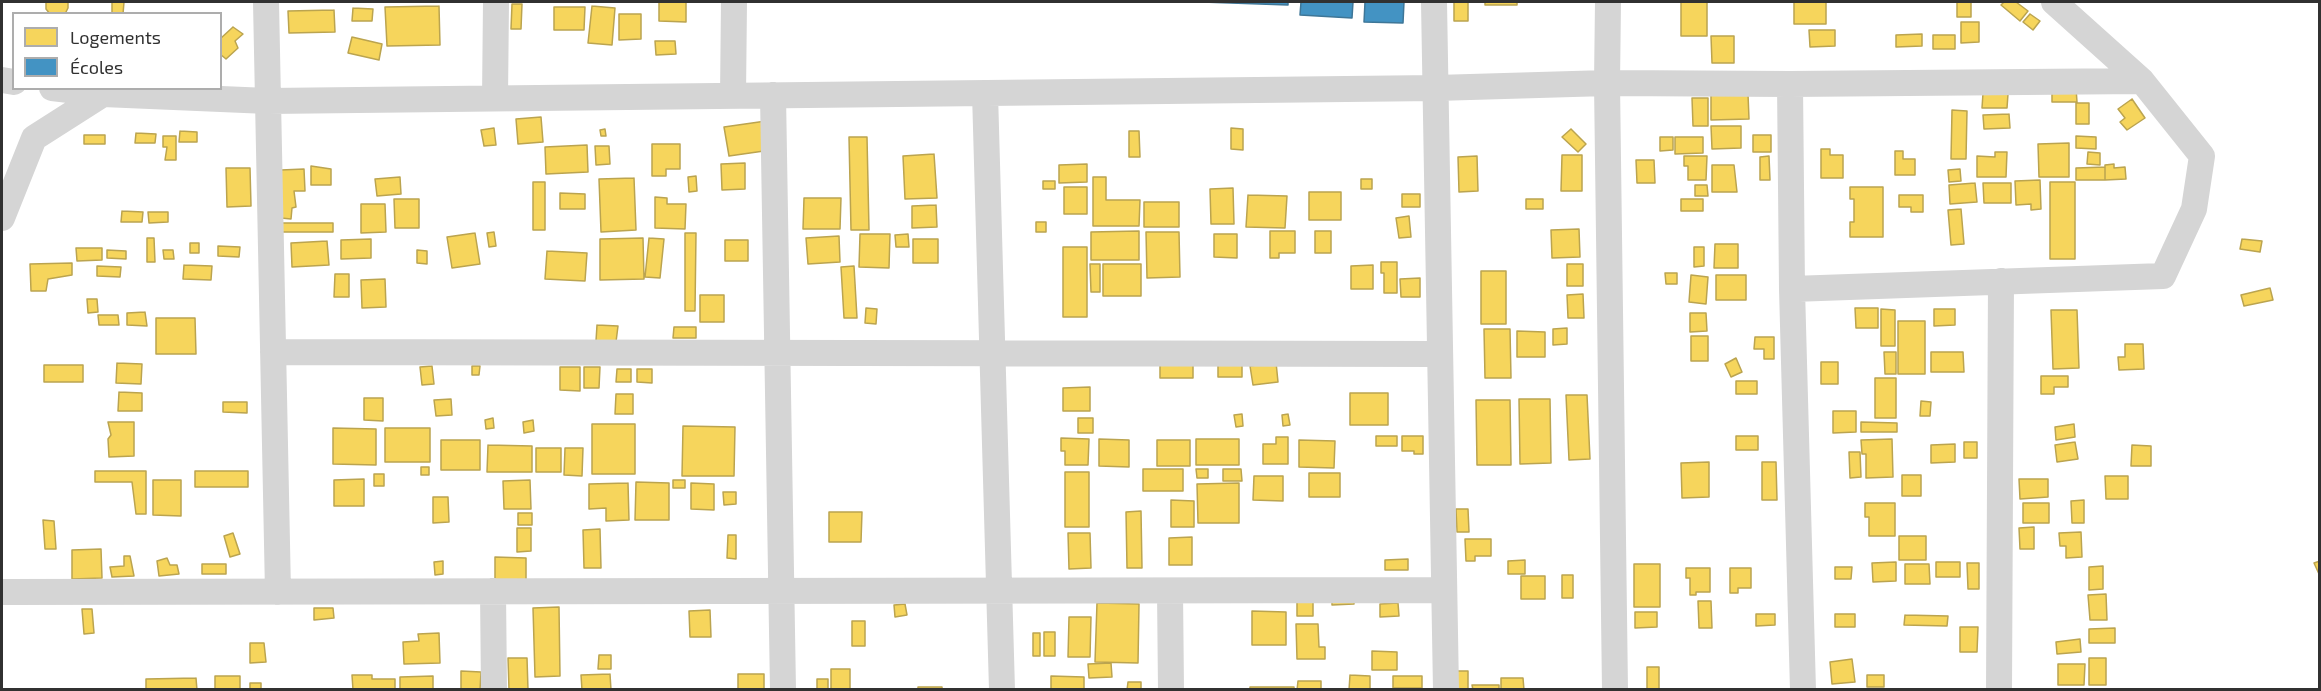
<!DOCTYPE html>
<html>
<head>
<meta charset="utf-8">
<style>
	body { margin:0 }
	#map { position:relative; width:2321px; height:691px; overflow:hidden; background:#fff; font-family:"Exo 2",sans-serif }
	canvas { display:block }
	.frame { position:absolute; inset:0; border:3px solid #313131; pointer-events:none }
	.legend { position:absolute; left:12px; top:12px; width:210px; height:78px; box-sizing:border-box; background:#fff; border:2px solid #adadad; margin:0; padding:8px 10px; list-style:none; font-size:18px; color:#313131 }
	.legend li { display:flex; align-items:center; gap:12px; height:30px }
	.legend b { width:30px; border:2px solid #adadad }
</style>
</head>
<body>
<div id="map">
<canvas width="2321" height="691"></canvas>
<div class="frame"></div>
<ul class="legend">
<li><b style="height:16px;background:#f6d55c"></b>Logements</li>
<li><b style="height:16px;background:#4393c3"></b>Écoles</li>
</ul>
</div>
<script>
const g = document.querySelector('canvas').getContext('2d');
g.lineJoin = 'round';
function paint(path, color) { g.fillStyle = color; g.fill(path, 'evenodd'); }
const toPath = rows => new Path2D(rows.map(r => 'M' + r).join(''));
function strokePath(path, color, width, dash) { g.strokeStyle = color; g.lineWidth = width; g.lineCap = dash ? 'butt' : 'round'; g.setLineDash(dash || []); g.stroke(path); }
const homes = toPath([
	[46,2,68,2,68,8,65,14,50,14,46,9,46,2],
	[112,2,124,2,123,14,112,14,112,2],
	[659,2,686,2,686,22,659,21,659,2],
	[1454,2,1468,2,1468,21,1454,21,1454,2],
	[1485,2,1517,2,1517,5,1485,5,1485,2],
	[1681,2,1707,2,1707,36,1681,36,1681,2],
	[1794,2,1826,2,1826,24,1794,24,1794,2],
	[1957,2,1971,2,1971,17,1957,17,1957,2],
	[2004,2,2016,2,2028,11,2020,21,2001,5,2004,2],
	[512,4,522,4,521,29,511,29,512,4],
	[439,6,440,45,387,46,385,7,439,6],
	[592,6,615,8,612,45,588,43,592,6],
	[554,7,585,7,584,30,554,30,554,7],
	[353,8,373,9,372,21,352,21,353,8],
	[334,10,335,32,289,33,288,11,334,10],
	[619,14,641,14,641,39,619,40,619,14],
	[2030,14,2040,21,2033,30,2023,22,2030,14],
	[1961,22,1979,22,1979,42,1961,43,1961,22],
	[233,27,243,34,235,41,238,48,226,59,220,54,220,39,233,27],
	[1809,30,1835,30,1835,46,1810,47,1809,30],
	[1922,34,1922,46,1896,47,1896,35,1922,34],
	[1933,35,1955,35,1955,49,1933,49,1933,35],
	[1711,36,1734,36,1734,63,1712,63,1711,36],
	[352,37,382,44,379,60,348,53,352,37],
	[655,41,675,41,676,54,656,55,655,41],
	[2052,88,2076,88,2077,102,2052,102,2052,88],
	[1983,93,2008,94,2007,108,1982,108,1983,93],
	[1711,94,1748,94,1749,119,1711,120,1711,94],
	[1692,98,1708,98,1708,126,1693,126,1692,98],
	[2132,99,2145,118,2127,130,2120,122,2125,118,2118,109,2132,99],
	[2076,103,2089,103,2089,124,2076,124,2076,103],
	[1952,110,1967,111,1966,159,1951,159,1952,110],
	[2009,114,2010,128,1984,129,1983,115,2009,114],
	[541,117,543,142,518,144,516,119,541,117],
	[766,121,771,150,729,156,724,127,766,121],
	[1711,126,1741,126,1741,148,1712,149,1711,126],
	[494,128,496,145,484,146,481,130,494,128],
	[1231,128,1243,129,1243,150,1231,149,1231,128],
	[605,129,606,136,601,136,600,130,605,129],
	[1571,129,1586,144,1578,152,1562,137,1571,129],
	[180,131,197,132,197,142,179,142,180,131],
	[1129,131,1139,131,1140,157,1129,157,1129,131],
	[136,133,156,134,155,143,135,143,136,133],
	[84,135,105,135,105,144,84,144,84,135],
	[1753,135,1771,135,1771,152,1753,152,1753,135],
	[163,136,176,136,176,160,165,160,167,147,163,147,163,136],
	[2076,136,2096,137,2096,149,2076,148,2076,136],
	[849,137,867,137,869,230,851,230,849,137],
	[1660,137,1673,137,1673,150,1660,151,1660,137],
	[1675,137,1703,137,1703,153,1675,154,1675,137],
	[2069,143,2069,177,2039,177,2038,144,2069,143],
	[652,144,680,144,680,169,666,169,666,176,652,176,652,144],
	[587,145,588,172,546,174,545,147,587,145],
	[595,146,609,146,610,164,596,165,595,146],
	[1821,149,1830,149,1830,155,1843,155,1843,178,1821,178,1821,149],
	[1895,151,1903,151,1903,159,1915,159,1915,175,1895,175,1895,151],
	[1995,152,2007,152,2006,177,1977,177,1977,156,1995,157,1995,152],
	[2088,152,2100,153,2100,165,2087,164,2088,152],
	[934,154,937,198,905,199,903,156,934,154],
	[1562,155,1582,155,1582,191,1561,191,1562,155],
	[1477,156,1478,191,1459,192,1458,157,1477,156],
	[1684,156,1707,156,1706,180,1688,180,1688,166,1684,166,1684,156],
	[1769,156,1770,180,1760,180,1760,157,1769,156],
	[1636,160,1654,160,1655,183,1637,183,1636,160],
	[745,163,745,189,722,190,721,164,745,163],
	[1087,164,1087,182,1059,183,1059,165,1087,164],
	[2114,164,2114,168,2125,167,2126,179,2105,180,2105,165,2114,164],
	[1712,165,1734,165,1737,192,1712,192,1712,165],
	[311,166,331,169,331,185,311,185,311,166],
	[2105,167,2105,180,2076,180,2076,168,2105,167],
	[226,168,250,168,251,206,227,207,226,168],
	[304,169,305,191,294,191,296,207,292,208,291,219,281,218,281,170,304,169],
	[1960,169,1961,181,1949,182,1948,170,1960,169],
	[696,176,697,191,689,192,688,177,696,176],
	[400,177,401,194,377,196,375,179,400,177],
	[1093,177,1106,177,1106,200,1140,200,1139,226,1093,226,1093,177],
	[634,178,636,230,601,232,599,179,634,178],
	[1361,179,1372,179,1372,189,1361,189,1361,179],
	[2040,180,2041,209,2031,210,2031,204,2016,205,2015,181,2040,180],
	[1043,181,1055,181,1055,189,1043,189,1043,181],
	[533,182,545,182,545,230,533,230,533,182],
	[2050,182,2075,182,2075,259,2050,259,2050,182],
	[1975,183,1977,202,1950,204,1949,185,1975,183],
	[1983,183,2011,183,2011,203,1984,203,1983,183],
	[1695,185,1707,185,1708,196,1695,196,1695,185],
	[1064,187,1087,187,1087,214,1064,214,1064,187],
	[1850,187,1883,187,1883,237,1850,237,1850,222,1854,222,1854,199,1850,199,1850,187],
	[1233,188,1234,224,1211,224,1210,189,1233,188],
	[1309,192,1341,192,1341,220,1309,220,1309,192],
	[560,193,585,194,585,209,560,209,560,193],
	[1402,194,1420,194,1420,207,1402,207,1402,194],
	[1248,195,1287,196,1285,228,1246,227,1248,195],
	[1899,195,1923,195,1923,212,1911,212,1911,207,1899,207,1899,195],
	[655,197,667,198,667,204,686,204,685,229,655,228,655,197],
	[804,198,841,198,840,229,803,229,804,198],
	[394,199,419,199,419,228,395,228,394,199],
	[1526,199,1543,199,1543,209,1526,209,1526,199],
	[1681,199,1703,199,1703,211,1681,211,1681,199],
	[1144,202,1179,202,1179,227,1144,227,1144,202],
	[361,204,385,204,386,232,361,233,361,204],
	[936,205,937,227,912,228,912,206,936,205],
	[1961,209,1964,244,1951,245,1948,210,1961,209],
	[122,211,143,212,142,222,121,222,122,211],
	[148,212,168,212,168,222,149,223,148,212],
	[1409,216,1411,237,1399,238,1396,218,1409,216],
	[1036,222,1046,222,1046,232,1036,232,1036,222],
	[280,223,333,223,333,232,280,232,280,223],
	[1579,229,1580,257,1552,258,1551,230,1579,229],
	[1139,231,1139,260,1091,260,1091,232,1139,231],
	[1270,231,1295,231,1295,253,1279,253,1279,258,1270,258,1270,231],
	[1315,231,1331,231,1331,253,1315,253,1315,231],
	[494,232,496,246,489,247,487,233,494,232],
	[1146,232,1179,232,1180,277,1147,278,1146,232],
	[475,233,480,264,452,268,447,237,475,233],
	[685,233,696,233,695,311,685,311,685,233],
	[860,234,890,234,889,268,859,267,860,234],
	[908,234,909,247,896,247,895,235,908,234],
	[1214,234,1237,234,1237,258,1214,257,1214,234],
	[839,236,840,262,808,264,806,238,839,236],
	[147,238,154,238,155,262,147,262,147,238],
	[643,238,644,279,600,280,600,239,643,238],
	[649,238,664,239,660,278,645,277,649,238],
	[371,239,371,258,341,259,341,240,371,239],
	[913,239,938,239,938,263,913,263,913,239],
	[2242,239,2262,241,2260,252,2240,249,2242,239],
	[725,240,748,240,748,261,725,261,725,240],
	[327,241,329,265,292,267,291,243,327,241],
	[190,243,199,243,199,253,190,253,190,243],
	[1715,244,1738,244,1738,268,1714,268,1715,244],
	[218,246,240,247,239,257,218,256,218,246],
	[1063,247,1087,247,1087,317,1063,317,1063,247],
	[1694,247,1704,247,1704,266,1694,267,1694,247],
	[76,248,102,248,102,260,77,261,76,248],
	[107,250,126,251,126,259,107,258,107,250],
	[163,250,173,250,174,259,164,259,163,250],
	[417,250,427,251,427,264,417,263,417,250],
	[547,251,587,253,585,281,545,279,547,251],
	[1381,262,1397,262,1397,293,1384,293,1384,273,1381,273,1381,262],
	[72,263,72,275,48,279,46,291,31,291,30,264,72,263],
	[1090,264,1100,264,1100,292,1091,292,1090,264],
	[1103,264,1141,264,1141,296,1103,296,1103,264],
	[1567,264,1583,264,1583,286,1567,286,1567,264],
	[184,265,212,266,211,280,183,279,184,265],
	[1373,265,1373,289,1351,289,1351,266,1373,265],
	[97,266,121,267,120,277,97,276,97,266],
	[854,266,857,318,844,318,841,267,854,266],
	[1481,271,1506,271,1506,324,1481,324,1481,271],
	[1665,273,1677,273,1677,284,1666,284,1665,273],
	[335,274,349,274,349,297,334,297,335,274],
	[1691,275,1708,277,1706,304,1689,302,1691,275],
	[1716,275,1746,275,1746,300,1716,300,1716,275],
	[1420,278,1420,297,1401,297,1400,279,1420,278],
	[385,279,386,307,362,308,361,280,385,279],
	[2270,288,2273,300,2244,306,2241,295,2270,288],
	[1583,294,1584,318,1568,318,1567,295,1583,294],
	[700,295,724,295,724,322,700,322,700,295],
	[87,299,97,299,98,312,88,313,87,299],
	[866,308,877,309,876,324,865,323,866,308],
	[1855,308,1878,308,1878,328,1856,328,1855,308],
	[1881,309,1895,310,1895,346,1881,346,1881,309],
	[1934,309,1955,309,1955,325,1934,326,1934,309],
	[2051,310,2077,310,2079,368,2053,369,2051,310],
	[145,312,147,326,127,325,127,313,145,312],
	[1690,313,1706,313,1707,331,1690,332,1690,313],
	[98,315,118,315,119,325,99,325,98,315],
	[156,318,195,318,196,354,156,354,156,318],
	[1898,321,1925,321,1925,374,1898,374,1898,321],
	[597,325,618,326,616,342,596,341,597,325],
	[674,327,696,327,696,338,673,338,674,327],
	[1567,328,1567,344,1553,345,1553,329,1567,328],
	[1484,329,1510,329,1511,378,1485,378,1484,329],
	[1517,331,1545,332,1545,357,1517,357,1517,331],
	[1691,336,1708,336,1708,361,1691,361,1691,336],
	[1755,337,1774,337,1774,359,1764,359,1764,349,1754,349,1755,337],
	[2125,344,2143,344,2144,369,2119,370,2118,357,2125,357,2125,344],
	[1884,352,1896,352,1896,374,1885,374,1884,352],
	[1931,352,1963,352,1964,372,1931,372,1931,352],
	[1736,358,1742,372,1731,377,1725,364,1736,358],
	[1276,362,1278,382,1253,385,1250,366,1276,362],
	[1821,362,1838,362,1838,384,1821,384,1821,362],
	[117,363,142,364,141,384,116,383,117,363],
	[1218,363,1242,363,1242,377,1218,377,1218,363],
	[1160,364,1193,364,1193,378,1160,378,1160,364],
	[44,365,83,365,83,382,44,382,44,365],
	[432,366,434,384,422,385,420,367,432,366],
	[472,366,480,366,479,375,472,375,472,366],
	[560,367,580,367,580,391,560,390,560,367],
	[584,367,600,367,599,388,584,388,584,367],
	[617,369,631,369,631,382,616,382,617,369],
	[637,369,652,369,652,383,637,382,637,369],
	[2041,376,2068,376,2068,387,2054,387,2054,394,2041,394,2041,376],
	[1875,378,1896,378,1896,418,1875,418,1875,378],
	[1736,381,1757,381,1757,394,1736,394,1736,381],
	[1090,387,1090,411,1063,411,1063,388,1090,387],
	[119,392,142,393,142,411,118,411,119,392],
	[1350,393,1388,393,1388,425,1350,425,1350,393],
	[616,394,633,394,633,414,615,414,616,394],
	[1566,395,1587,395,1590,459,1569,460,1566,395],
	[364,398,383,398,383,421,364,420,364,398],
	[451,399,452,415,436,416,434,400,451,399],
	[1519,399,1550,399,1551,463,1520,464,1519,399],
	[1476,400,1510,400,1511,465,1477,465,1476,400],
	[1921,401,1931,402,1930,416,1920,416,1921,401],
	[223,402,247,402,247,413,223,412,223,402],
	[1833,411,1856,411,1856,432,1833,433,1833,411],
	[1242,414,1243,426,1236,427,1234,415,1242,414],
	[1288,414,1290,425,1283,426,1282,415,1288,414],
	[493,418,494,428,486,429,485,420,493,418],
	[1078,418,1093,418,1093,433,1078,433,1078,418],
	[533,420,534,431,524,433,523,422,533,420],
	[108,422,134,422,134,456,109,457,108,439,111,435,108,422],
	[1861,422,1897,423,1897,432,1861,432,1861,422],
	[592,424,635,424,635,474,592,474,592,424],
	[2074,424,2075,437,2056,440,2055,427,2074,424],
	[683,426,735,427,734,476,682,476,683,426],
	[333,428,376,429,376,465,333,464,333,428],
	[385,428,430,428,430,462,385,462,385,428],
	[1376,436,1397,436,1397,446,1376,446,1376,436],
	[1402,436,1423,436,1423,454,1414,454,1414,451,1402,451,1402,436],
	[1736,436,1758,436,1758,450,1736,450,1736,436],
	[1276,437,1288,437,1288,464,1263,464,1263,444,1276,444,1276,437],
	[1061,438,1089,439,1088,465,1065,465,1065,451,1061,451,1061,438],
	[1099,439,1129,440,1129,467,1099,466,1099,439],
	[1196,439,1239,439,1239,465,1196,465,1196,439],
	[1892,439,1893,477,1866,478,1866,454,1862,454,1861,440,1892,439],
	[441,440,480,440,480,470,441,470,441,440],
	[1157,440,1190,440,1190,466,1157,466,1157,440],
	[1299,440,1335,441,1334,468,1299,467,1299,440],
	[1964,442,1977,442,1977,458,1964,458,1964,442],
	[2075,442,2078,459,2057,462,2055,445,2075,442],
	[1955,444,1955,462,1931,463,1931,445,1955,444],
	[488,445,532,446,532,472,487,472,488,445],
	[2132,445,2151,446,2151,466,2131,466,2132,445],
	[536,448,561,448,561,472,536,472,536,448],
	[565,448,583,448,582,476,564,475,565,448],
	[1849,452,1860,452,1861,477,1850,478,1849,452],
	[1709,462,1709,497,1682,498,1681,463,1709,462],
	[1762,462,1776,462,1777,500,1762,500,1762,462],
	[421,467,429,467,429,475,421,475,421,467],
	[1143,469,1183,469,1183,491,1143,491,1143,469],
	[1196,469,1208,469,1208,478,1197,478,1196,469],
	[1223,469,1241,469,1242,481,1223,481,1223,469],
	[95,471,146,471,146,514,136,514,132,482,95,482,95,471],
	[195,471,248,471,248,487,195,487,195,471],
	[1065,472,1089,472,1089,527,1065,527,1065,472],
	[1309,473,1340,473,1340,497,1309,497,1309,473],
	[374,474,384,474,384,486,374,486,374,474],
	[1902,475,1921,475,1921,496,1902,496,1902,475],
	[1254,476,1283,476,1283,501,1253,500,1254,476],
	[2105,476,2128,476,2128,499,2106,499,2105,476],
	[364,479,364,506,334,506,334,480,364,479],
	[2019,479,2048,479,2048,497,2020,499,2019,479],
	[153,480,181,480,181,516,153,515,153,480],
	[530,480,531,509,504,509,503,481,530,480],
	[673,480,685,480,685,488,673,488,673,480],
	[636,482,669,483,669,520,635,520,636,482],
	[628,483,629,520,606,521,606,508,589,509,589,484,628,483],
	[691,483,714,484,714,510,691,509,691,483],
	[1239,483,1239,523,1198,523,1197,484,1239,483],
	[723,492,736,492,736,504,724,505,723,492],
	[433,497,448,497,449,522,433,523,433,497],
	[1171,500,1194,501,1194,527,1171,527,1171,500],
	[2084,500,2084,523,2072,523,2071,501,2084,500],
	[1865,503,1895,503,1895,536,1869,536,1869,517,1865,517,1865,503],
	[2023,503,2049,503,2049,523,2023,523,2023,503],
	[1456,509,1468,509,1469,532,1457,532,1456,509],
	[1141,511,1142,568,1127,568,1126,512,1141,511],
	[829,512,862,512,861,542,829,542,829,512],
	[518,513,532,513,532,525,518,525,518,513],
	[43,520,54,521,56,549,45,549,43,520],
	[2034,527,2034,549,2020,549,2019,528,2034,527],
	[517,528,531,528,531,551,517,552,517,528],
	[600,529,601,568,584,568,583,530,600,529],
	[2081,532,2082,557,2066,558,2066,546,2060,546,2059,533,2081,532],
	[233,533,240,554,230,557,224,536,233,533],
	[1068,533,1090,533,1091,568,1069,569,1068,533],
	[728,535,736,535,736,559,727,558,728,535],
	[1899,536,1926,536,1926,560,1899,560,1899,536],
	[1192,537,1192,565,1169,565,1169,538,1192,537],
	[1465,539,1491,539,1491,556,1475,556,1475,561,1466,561,1465,539],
	[101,549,102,578,72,579,72,550,101,549],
	[124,556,130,556,134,576,112,577,110,567,124,566,124,556],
	[495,557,526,558,526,581,495,580,495,557],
	[167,558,170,565,177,565,179,574,159,576,157,561,167,558],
	[1408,559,1408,570,1385,570,1385,560,1408,559],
	[1525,560,1525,574,1508,574,1508,561,1525,560],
	[443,561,443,574,435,575,434,562,443,561],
	[2320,561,2320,573,2319,574,2314,563,2320,561],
	[1896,562,1896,581,1873,582,1872,563,1896,562],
	[1936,562,1960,562,1960,577,1936,577,1936,562],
	[1967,563,1979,563,1979,589,1968,589,1967,563],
	[202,564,226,564,226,574,202,574,202,564],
	[1634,564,1660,564,1660,607,1634,607,1634,564],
	[1905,564,1929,564,1930,584,1905,584,1905,564],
	[2103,566,2103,589,2089,590,2089,567,2103,566],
	[1835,567,1852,567,1851,579,1835,579,1835,567],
	[1686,568,1710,568,1710,592,1696,592,1696,595,1690,595,1690,578,1686,578,1686,568],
	[1730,568,1751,568,1751,588,1738,588,1738,593,1730,593,1730,568],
	[1562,575,1573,575,1573,598,1562,598,1562,575],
	[1521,576,1545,576,1545,599,1521,599,1521,576],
	[2106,594,2107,620,2090,620,2088,595,2106,594],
	[1332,597,1354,597,1354,604,1332,605,1332,597],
	[1313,601,1313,616,1297,616,1297,602,1313,601],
	[1698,601,1711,601,1712,628,1699,628,1698,601],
	[1097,603,1139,604,1138,663,1095,662,1097,603],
	[1398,603,1399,616,1380,617,1380,604,1398,603],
	[905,604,907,615,895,617,894,605,905,604],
	[559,607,560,676,535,677,533,608,559,607],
	[314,608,333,608,334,618,314,620,314,608],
	[82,609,92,609,94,633,84,634,82,609],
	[710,610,711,637,690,637,689,611,710,610],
	[1252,611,1286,612,1286,645,1252,645,1252,611],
	[1635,612,1657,612,1657,627,1635,628,1635,612],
	[1756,614,1775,614,1775,625,1756,626,1756,614],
	[1835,614,1855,614,1855,627,1835,627,1835,614],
	[1905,615,1948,616,1947,626,1904,625,1905,615],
	[1069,617,1091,617,1090,657,1068,657,1069,617],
	[852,621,865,621,865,646,852,646,852,621],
	[1296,624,1318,624,1319,647,1325,647,1325,659,1297,659,1296,624],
	[1960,627,1978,627,1977,652,1960,652,1960,627],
	[2115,628,2115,643,2089,643,2089,629,2115,628],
	[1044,632,1055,632,1055,656,1044,656,1044,632],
	[439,633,440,663,404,664,403,642,419,641,418,634,439,633],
	[1033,633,1040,633,1040,656,1033,656,1033,633],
	[2080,639,2081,652,2057,654,2056,642,2080,639],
	[250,643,264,643,266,662,250,663,250,643],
	[1372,651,1397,652,1397,670,1372,670,1372,651],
	[599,655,611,655,611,669,598,669,599,655],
	[508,658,527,658,528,690,509,690,508,658],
	[2089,658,2106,658,2106,685,2089,685,2089,658],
	[1852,659,1855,682,1832,684,1830,662,1852,659],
	[1111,663,1112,677,1089,678,1088,664,1111,663],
	[2058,664,2085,664,2084,685,2058,685,2058,664],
	[1647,667,1659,667,1659,689,1647,689,1647,667],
	[831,669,850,669,850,690,831,690,831,669],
	[461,671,481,672,480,690,461,690,461,671],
	[1455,671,1468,671,1468,690,1455,690,1455,671],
	[610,674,611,690,582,690,581,675,610,674],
	[738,674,764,674,764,690,738,690,738,674],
	[352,675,372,675,372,679,395,679,395,690,353,690,352,675],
	[1350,675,1370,676,1370,690,1349,690,1350,675],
	[1867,675,1884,675,1884,687,1867,687,1867,675],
	[215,676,240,676,240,690,215,690,215,676],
	[433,676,433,690,400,690,400,677,433,676],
	[1051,676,1084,677,1084,690,1051,690,1051,676],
	[1393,676,1422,676,1422,688,1393,688,1393,676],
	[196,678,197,690,146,690,146,679,196,678],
	[1501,678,1523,678,1524,690,1501,690,1501,678],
	[817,679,828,679,828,690,817,690,817,679],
	[1298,681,1321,681,1321,690,1297,690,1298,681],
	[1128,682,1141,682,1141,690,1127,690,1128,682],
	[250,683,261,683,261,690,250,690,250,683],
	[1472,685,1499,685,1499,690,1473,690,1472,685],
	[918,687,942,687,942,690,918,690,918,687],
	[1250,687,1294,687,1294,690,1250,690,1250,687]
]);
paint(homes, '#f6d55c');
strokePath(homes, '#bba44f', 1.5);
const schools = toPath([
	[1202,2,1288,2,1288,5,1202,2],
	[1301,2,1353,2,1352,18,1300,15,1301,2],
	[1365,2,1404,2,1403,23,1364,22,1365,2]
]);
paint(schools, '#4393c3');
strokePath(schools, '#3e7697', 1.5);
strokePath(toPath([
	[266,2,278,592],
	[1434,2,1446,690],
	[1608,2,1607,83,1615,690],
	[2,80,14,82],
	[1790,84,1792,289,1803,690],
	[52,88,103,94,268,101,1436,88,1607,83,1790,84,2142,81],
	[985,93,1002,690],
	[773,95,783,690],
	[733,96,734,2],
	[495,98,496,2],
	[2,218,34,138,103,94],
	[1792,289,2163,276,2194,209,2202,156,2142,81,2054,2],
	[273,352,1440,354],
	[493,591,494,690],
	[1170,591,1171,690],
	[2,592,1444,590],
	[1999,690,2001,281]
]), '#d5d5d5', 26);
</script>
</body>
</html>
